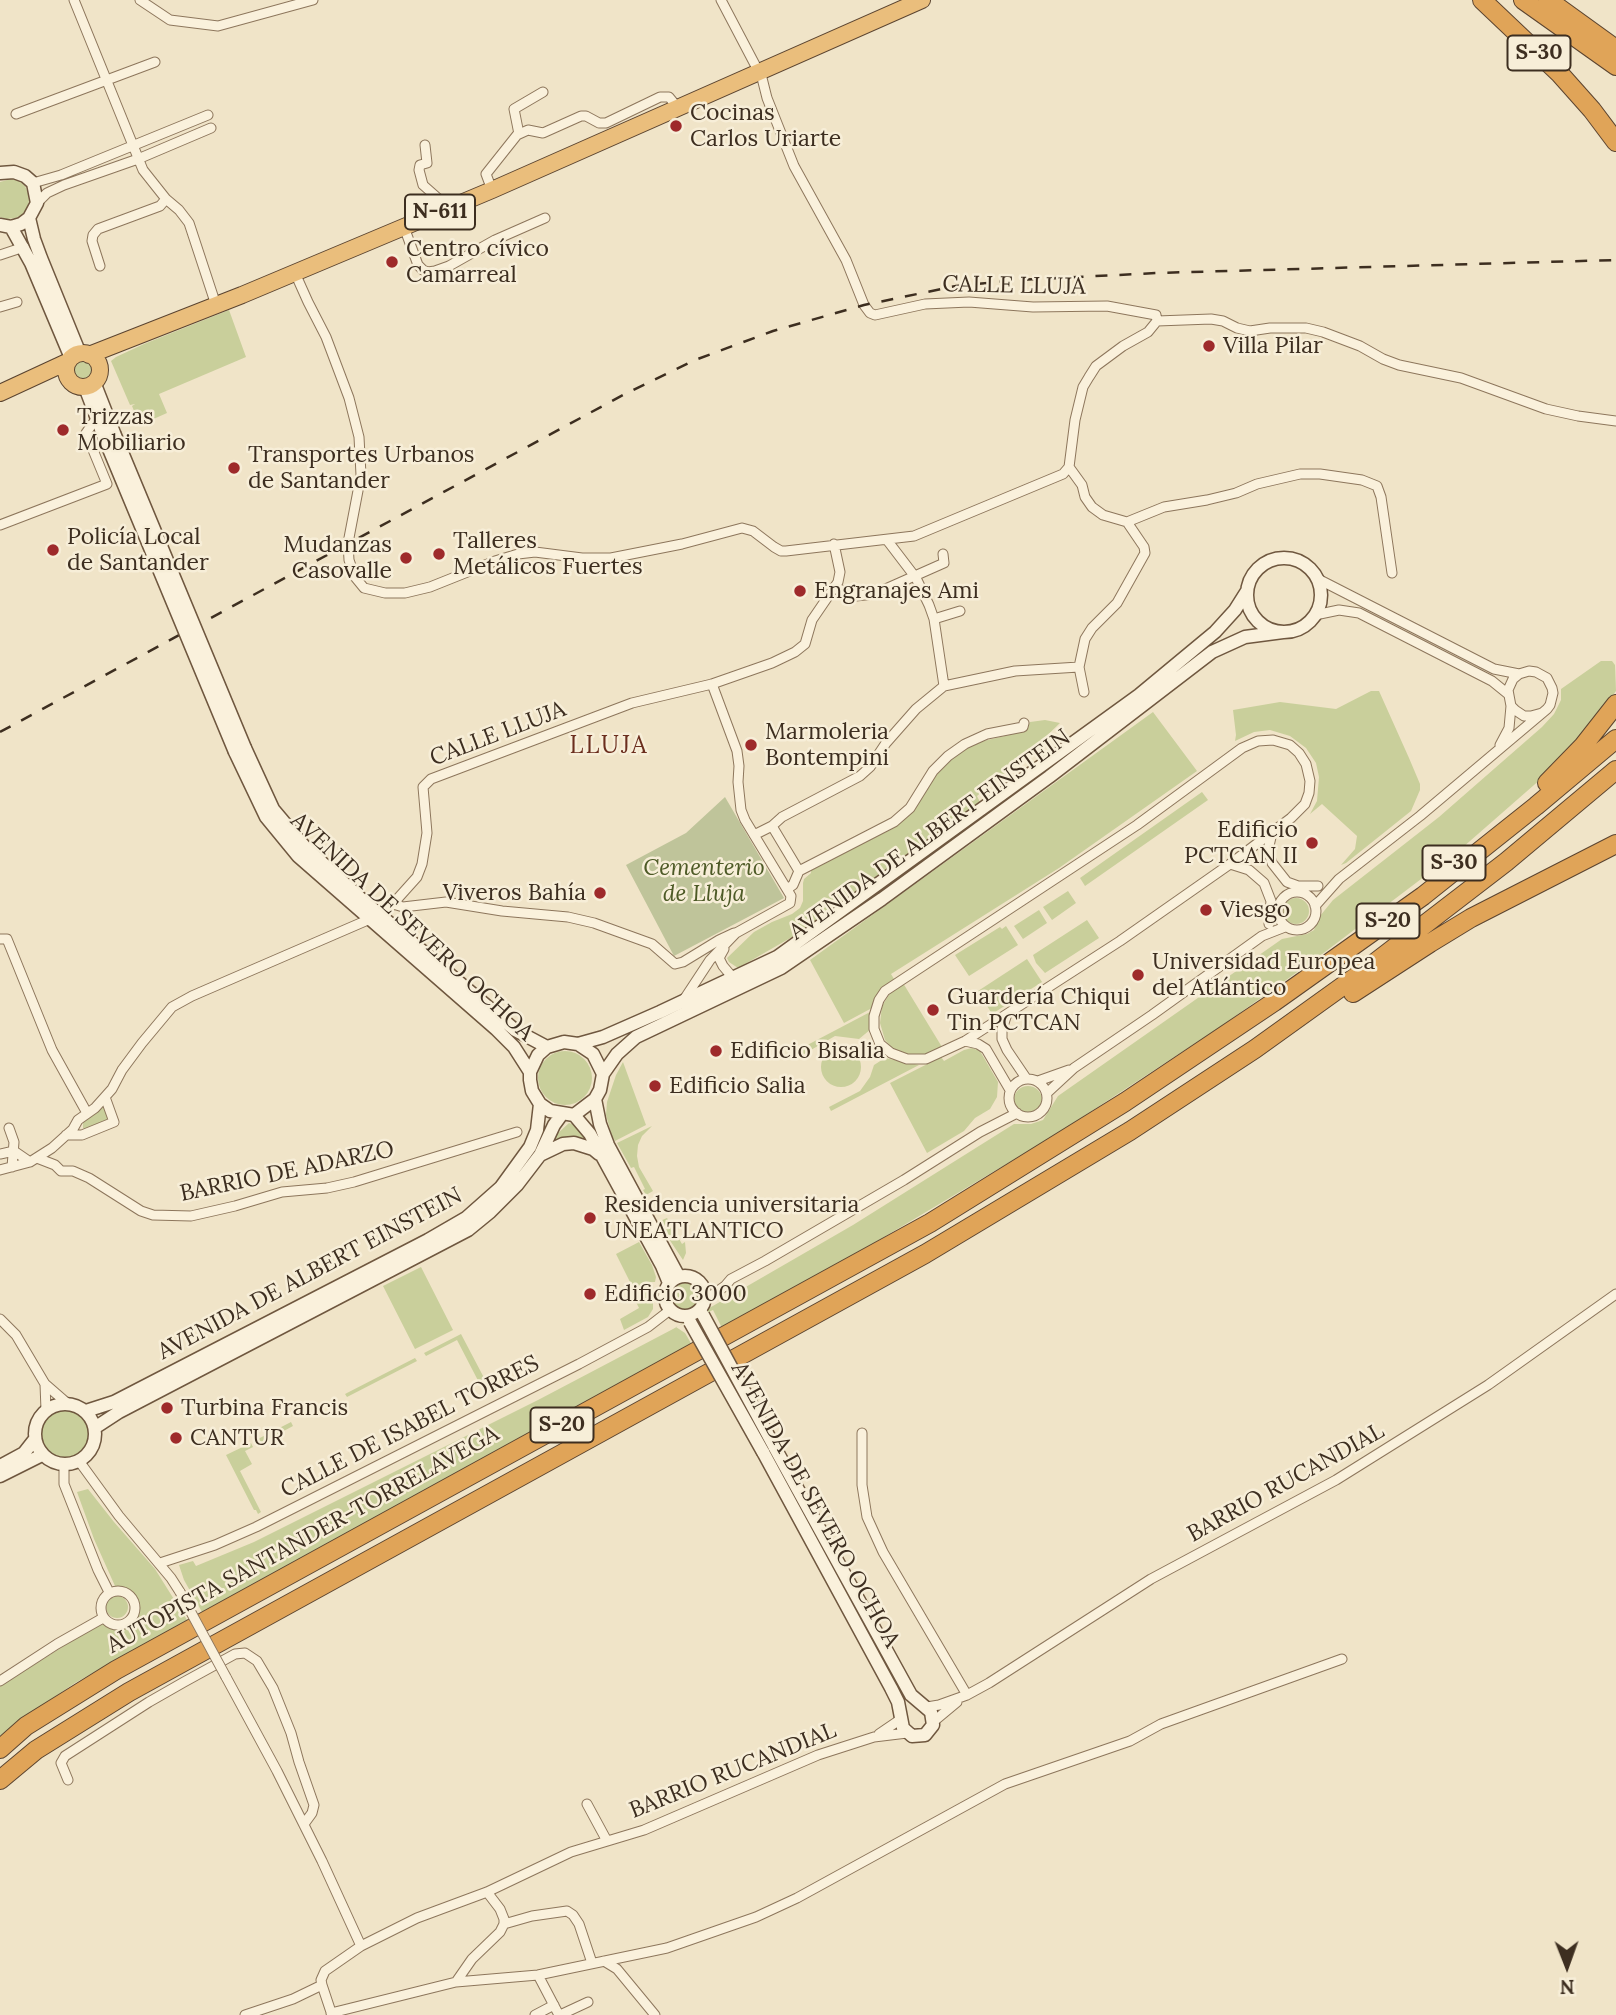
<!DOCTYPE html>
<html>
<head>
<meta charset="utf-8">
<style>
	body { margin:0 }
	#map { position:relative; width:1616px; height:2015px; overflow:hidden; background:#f0e4c8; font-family:Lora,serif }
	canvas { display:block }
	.north { position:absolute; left:1532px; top:1931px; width:70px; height:70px; -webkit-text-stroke:5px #f7eed8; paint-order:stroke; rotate:179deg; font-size:19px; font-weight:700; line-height:28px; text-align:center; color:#3d2e20 }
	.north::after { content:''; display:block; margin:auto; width:24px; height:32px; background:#3d2e20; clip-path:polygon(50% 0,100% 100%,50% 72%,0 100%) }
</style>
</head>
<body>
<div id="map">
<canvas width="1616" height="2015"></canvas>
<div class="north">N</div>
</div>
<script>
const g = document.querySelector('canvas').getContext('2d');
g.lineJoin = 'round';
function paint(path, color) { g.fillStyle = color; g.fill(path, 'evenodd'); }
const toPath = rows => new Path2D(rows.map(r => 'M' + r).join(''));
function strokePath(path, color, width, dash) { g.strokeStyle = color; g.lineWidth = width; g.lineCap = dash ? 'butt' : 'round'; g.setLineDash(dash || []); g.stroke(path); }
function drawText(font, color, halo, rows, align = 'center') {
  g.font = font + ' Lora,serif'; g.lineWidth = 5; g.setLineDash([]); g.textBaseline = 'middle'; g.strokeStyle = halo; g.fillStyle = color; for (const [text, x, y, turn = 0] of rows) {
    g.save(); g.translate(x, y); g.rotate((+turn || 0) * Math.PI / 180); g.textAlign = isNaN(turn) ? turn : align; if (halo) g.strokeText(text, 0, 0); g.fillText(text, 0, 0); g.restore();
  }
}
paint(toPath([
	[11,179,19,181,25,186,28,193,29,201,27,208,22,215,15,218,7,219,0,217,0,182],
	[229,310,246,357,159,394,167,413,140,425,132,406,135,404,130,405,111,361,116,357,144,344],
	'72 370a11 11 0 1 1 22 0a11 11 0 1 1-22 0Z',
	[1601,661,1612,661,1615,665,1616,691,1598,717,1550,771,1462,848,1317,958,1220,1027,1055,1135,879,1240,722,1328,713,1310,676,1327,685,1333,692,1345,202,1612,184,1580,179,1565,193,1561,196,1566,254,1542,538,1400,673,1329,853,1225,1014,1124,1031,1124,1043,1120,1058,1096,1282,939,1307,934,1314,930,1320,916,1333,900,1439,817,1542,727,1554,714,1561,700,1561,689],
	[1371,691,1379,691,1409,758,1420,784,1420,790,1411,811,1346,863,1341,865,1355,849,1357,836,1322,804,1310,814,1317,801,1319,777,1316,763,1306,748,1290,736,1270,730,1254,732,1235,741,1236,735,1233,710,1280,702,1336,709],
	[1153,712,1197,771,1059,868,891,974,894,979,880,991,872,1008,844,1023,810,960],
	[1045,720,1060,723,1032,750,977,796,980,802,799,933,738,968,729,962,727,958,754,932,772,922,792,914,800,908,803,901,803,883,804,879,811,873,811,870,898,824,943,766,961,750,979,742,1026,731,1030,722],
	[1202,792,1208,800,1085,886,1080,878],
	[1068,891,1076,903,1052,920,1043,907],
	'1283 911a13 13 0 1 1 26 0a13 13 0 1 1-26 0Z',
	[1039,910,1047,923,1023,939,1014,926],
	[1087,920,1099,938,1045,973,1036,963,1033,955],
	[1006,926,1018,945,969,976,955,955,1000,927,1002,929],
	[1027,959,1042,982,992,1014,978,991],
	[903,983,942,1047,934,1052,919,1056,910,1056,892,1048,885,1040,880,1023,882,1006,890,993],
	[872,1011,871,1029,859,1039,835,1036,804,1054,794,1052],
	'821 1067a20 20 0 1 1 40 0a20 20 0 1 1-40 0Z',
	[972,1048,980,1051,998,1082,997,1097,990,1109,975,1118,964,1131,927,1153,890,1083,941,1057,944,1061,964,1050],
	'538 1078a27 27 0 1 1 54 0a27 27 0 1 1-54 0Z',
	[885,1058,919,1065,831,1111,829,1107,860,1091,870,1077,874,1065],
	[623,1062,646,1125,615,1141,612,1136,606,1115,607,1102,616,1075],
	'1014 1100a14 14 0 1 1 28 0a14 14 0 1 1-28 0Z',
	[106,1103,111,1119,85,1130,83,1128,83,1121],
	[569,1123,577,1126,590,1143,551,1144,556,1135],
	[652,1126,642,1136,638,1145,637,1156,639,1167,653,1191,646,1195,643,1190,645,1189,634,1167,631,1168,617,1143],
	[667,1218,682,1244,685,1242,686,1253,683,1260,667,1236,660,1221],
	[639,1242,652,1265,656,1277,655,1282,650,1282,650,1291,653,1292,653,1309,648,1317,624,1330,620,1319,639,1308,631,1292,634,1290,616,1254],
	[421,1267,453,1330,415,1349,383,1286],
	'670 1297a15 15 0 1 1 30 0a15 15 0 1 1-30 0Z',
	[461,1334,492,1393,486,1396,457,1340,426,1356,424,1353],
	[415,1358,417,1361,347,1397,345,1394],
	'39 1434a25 25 0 1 1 50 0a25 25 0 1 1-50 0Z',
	[291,1422,293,1426,256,1446,254,1441],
	[251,1443,253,1447,245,1451,252,1464,240,1471,261,1512,258,1514,256,1510,254,1510,226,1455],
	[88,1489,114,1522,155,1569,187,1620,75,1683,26,1716,0,1736,0,1686,102,1622,114,1627,124,1626,131,1623,138,1612,137,1601,130,1591,115,1586,94,1539,77,1492],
	'106 1607a11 11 0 1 1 22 0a11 11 0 1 1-22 0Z'
]), '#c9cf9b');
paint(toPath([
	[725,797,784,898,674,956,626,865,686,833]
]), '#bfc49a');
const minor = toPath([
	[74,0,143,170,166,199,179,210,189,223,216,305],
	[140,0,170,20,218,26,313,0],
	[721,0,762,78,767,98,794,166,846,260,864,305,870,313,875,315,925,304,969,302,1033,307,1107,306,1156,315,1157,321],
	[16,114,155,62],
	[519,134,514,109,543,92],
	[425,145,427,163,420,165,419,170,423,185,440,200,446,210],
	[33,183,61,175,208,115],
	[492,190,486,174,517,135,528,130,543,133,581,116,586,116,599,123,606,123,660,97,669,97,678,108],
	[37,203,47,193,64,185,138,159,211,128],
	[404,227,418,265,423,270,428,272,435,271,449,266,495,240,545,218],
	[0,255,24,247],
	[100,266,92,241,93,235,98,229,160,206,166,199],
	[295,273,308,302,326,337,349,398,359,437,361,475,348,543,349,560,355,577,364,588,385,593,405,593,430,587,495,561,518,554,535,552,582,558,611,558,682,544,742,528,753,531,774,547,781,551,786,551,914,536,1063,474,1069,467,1075,420,1083,387,1089,377,1096,366,1123,346,1148,332,1157,321,1211,319,1223,321,1237,328,1250,331,1270,328,1306,328,1323,332,1360,346,1383,359,1399,365,1461,378,1546,409,1578,416,1616,421],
	[0,307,17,302],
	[1069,467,1082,485,1085,497,1092,507,1103,515,1127,522,1144,547,1145,553,1117,603,1092,628,1085,639,1079,667,1084,692],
	[1127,522,1164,507,1207,500,1236,493,1257,484,1300,474,1320,474,1362,480,1377,486,1381,497,1392,573],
	[0,525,107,484,86,433,96,419],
	[887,540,916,578,929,605,934,619,944,686],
	[1318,579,1494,669,1519,674],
	[834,587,856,596,874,594,944,563,943,554],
	[1315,615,1339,610,1359,613,1492,681,1508,694],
	[934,619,960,611],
	[1273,740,1290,745,1299,753,1306,764,1310,781,1309,793,1305,804,1291,818,1230,864,1120,941,965,1041,926,1059,907,1059,891,1053,880,1044,874,1029,874,1016,879,1000,885,991,1137,825,1242,748,1258,741,1273,740],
	[1500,745,1509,728,1511,706],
	[772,826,799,871],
	[1272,833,1268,850,1272,863,1287,882,1298,886,1318,886],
	[754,835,772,826,782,817,860,776,870,767,886,743,916,709,944,686,1015,671,1079,667],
	[1230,864,1249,870,1264,883,1271,901,1269,924],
	[787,889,793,885,799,871,894,822,910,808,933,771,948,756,965,744,987,734,1023,727,1024,723],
	'1278 911a19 19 0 1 1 38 0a19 19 0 1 1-38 0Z',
	[393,904,403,907,446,902,502,911,568,917,594,923,652,944,675,964,683,962,719,940,734,933],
	[1315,906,1339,879,1420,816,1547,709,1550,705,1553,693,1552,688,1547,678,1536,672,1529,671,1519,674,1513,679,1508,690,1511,706,1515,710,1524,716,1531,716,1542,713],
	[382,916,417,877,422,864,427,833,423,787,431,779,632,703,712,684,772,663,795,652,805,644,812,620,838,582,840,572,834,544],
	[0,939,7,939,52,1050,87,1113],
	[724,949,719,958,723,966,734,979],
	[683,1001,710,960,736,933,790,903,791,896,745,820,741,810,738,782,739,766,737,751,712,684],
	[1007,1014,1002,1029,1002,1039,1007,1050,1026,1078],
	[965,1041,978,1044,986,1049,1010,1090],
	'1009 1098a19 19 0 1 1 38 0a19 19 0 1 1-38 0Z',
	[1038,1081,1069,1070],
	[1047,1093,1074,1068,1152,1015,1262,936,1285,927],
	[9,1128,14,1142,12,1167],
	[66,1135,82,1135,114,1122,105,1097],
	[0,1154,14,1151,30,1162],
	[37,1158,55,1165,61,1171,73,1171,89,1178,141,1211,153,1215,191,1216,235,1206,282,1192,327,1188,354,1182,517,1132],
	[0,1170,30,1162,52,1148,73,1129,78,1120,95,1108,112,1089,122,1070,142,1043,172,1007,192,996,370,919],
	[704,1301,725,1286,731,1279,765,1261,904,1180,980,1132,1017,1113],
	[0,1319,16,1335,45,1384,68,1404],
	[45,1384,46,1410],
	[862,1433,862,1485,867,1517,883,1552,967,1695],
	[79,1461,119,1516,171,1578,180,1592],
	[64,1464,64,1484,98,1570,109,1592],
	[160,1563,215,1545,256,1527,579,1364,648,1327,670,1310],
	'101 1608a17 17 0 1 1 34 0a17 17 0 1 1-34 0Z',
	[226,1677,277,1771,322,1861,361,1946],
	[0,1681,57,1644,103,1618],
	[927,1707,939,1705,967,1695,989,1683,1151,1579,1336,1480,1488,1385,1616,1294],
	[933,1722,957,1702],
	[879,1734,901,1719],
	[68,1780,61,1763,65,1756,149,1702,184,1682,235,1654,245,1653,257,1661,273,1688,291,1733,299,1762,314,1805,312,1813,304,1824],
	[587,1804,607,1841],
	[504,1924,532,1916,567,1911,573,1915,579,1924,592,1963],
	[604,1961,617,1969,655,2015],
	[538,1975,559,2015],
	[456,1982,472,1959,500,1932,504,1924,504,1919,500,1909,487,1892],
	[331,2013,456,1982,538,1975,667,1948,756,1917,797,1898,1005,1784,1130,1741,1161,1724,1342,1659],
	[245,2015,293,1999,322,1985],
	[332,2015,322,1985,321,1980,325,1971,361,1946,417,1918,487,1892,571,1852,644,1830,818,1755,874,1737,907,1733],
	[535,2015,554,2005],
	[560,2015,588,2002]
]);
const secondary = toPath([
	[0,173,14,172,25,176,33,183,37,203,29,218,21,224,11,227,0,225],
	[29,218,34,239,41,258,80,354],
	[11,227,31,263,71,358],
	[94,382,114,433],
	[85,387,104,437],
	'1247 595a37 37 0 1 1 74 0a37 37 0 1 1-74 0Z',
	[245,748,273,809,305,847,359,897,515,1030,547,1047],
	[235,752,266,817,298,856,496,1029,514,1047,530,1072],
	[564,1042,578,1044,593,1054,603,1074,600,1090,595,1099,574,1115,550,1111,540,1104,532,1091,530,1080,530,1072,538,1055,547,1047,564,1042],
	[578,1044,603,1037,660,1012,777,957,1139,695,1215,632,1235,610,1247,591],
	[603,1074,617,1054,636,1037,781,968,882,899,1049,777,1212,652,1245,637,1283,632],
	[595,1099,600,1124,608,1145,679,1277],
	[574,1115,590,1134,662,1266,669,1283],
	[540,1155,563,1144,574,1143,593,1149,599,1154],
	'665 1296a20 20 0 1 1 40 0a20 20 0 1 1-40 0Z',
	'35 1434a30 30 0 1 1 60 0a30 30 0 1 1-60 0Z',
	[86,1411,114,1402,428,1240,466,1218,501,1187,530,1147,537,1130,540,1104],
	[96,1427,119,1412,468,1230,490,1212,517,1185,540,1155,554,1125,562,1114],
	[763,1452,891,1688,898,1702,903,1728,912,1736,925,1735,933,1725,931,1712,911,1695,774,1446],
	[0,1466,24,1453,35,1439],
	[0,1476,42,1455]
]);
const trunk = toPath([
	'66 370a17 17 0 1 1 34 0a17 17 0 1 1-34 0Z',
	[89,355,242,295,492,190,922,0],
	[0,393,67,362]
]);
const motorway = toPath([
	[1482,0,1560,74,1592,110,1616,142],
	[1523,0,1616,66],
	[1548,0,1616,49],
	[1547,783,1583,746,1616,704],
	[1353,993,1430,943,1471,918,1616,844],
	[0,1749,26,1726,116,1670,930,1223,1125,1102,1274,1002,1423,896,1536,806,1616,739],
	[0,1780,36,1750,129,1692,925,1254,1130,1131,1255,1049,1372,965,1506,862,1616,770]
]);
strokePath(minor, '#8d765c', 11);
strokePath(secondary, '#6f573f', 15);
strokePath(trunk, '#5b4430', 18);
strokePath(motorway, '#5b4430', 20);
strokePath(minor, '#faf1dc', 9);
strokePath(secondary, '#faf1dc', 12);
strokePath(trunk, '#eabe7c', 16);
strokePath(motorway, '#e0a458', 18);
strokePath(toPath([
	[0,732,623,395,695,360,773,331,864,305,956,286,1018,280,1157,273,1616,260]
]), '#3d2e20', 2.5, [12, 12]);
const minorBridge = toPath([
	[180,1592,226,1677]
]);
const secondaryBridge = toPath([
	[114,433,245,748],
	[104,437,235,752],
	[703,1315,774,1446],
	[690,1322,763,1452]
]);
strokePath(minorBridge, '#8d765c', 11, []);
strokePath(secondaryBridge, '#6f573f', 15, []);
strokePath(minorBridge, '#faf1dc', 9);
strokePath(secondaryBridge, '#faf1dc', 12);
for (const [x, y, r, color] of [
	[676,126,7,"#9e2a2b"],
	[392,262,7,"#9e2a2b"],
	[1209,346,7,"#9e2a2b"],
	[63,430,7,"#9e2a2b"],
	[234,468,7,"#9e2a2b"],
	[53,550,7,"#9e2a2b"],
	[439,554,7,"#9e2a2b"],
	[406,558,7,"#9e2a2b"],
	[800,591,7,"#9e2a2b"],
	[751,745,7,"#9e2a2b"],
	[1312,843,7,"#9e2a2b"],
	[600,893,7,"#9e2a2b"],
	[1206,910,7,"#9e2a2b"],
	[1138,975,7,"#9e2a2b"],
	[933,1010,7,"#9e2a2b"],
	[716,1051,7,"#9e2a2b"],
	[655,1086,7,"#9e2a2b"],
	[590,1218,7,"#9e2a2b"],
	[590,1294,7,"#9e2a2b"],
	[167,1408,7,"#9e2a2b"],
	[176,1438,7,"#9e2a2b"]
]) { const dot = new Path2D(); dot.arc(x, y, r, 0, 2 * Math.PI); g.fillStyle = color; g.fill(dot); strokePath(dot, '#f7eed8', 2.5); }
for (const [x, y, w] of [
	[1539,53,63],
	[440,212,70],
	[1454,863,63],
	[1388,921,63],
	[562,1425,63]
]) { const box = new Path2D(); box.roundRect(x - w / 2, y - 17.5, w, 35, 5); g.fillStyle = '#f7eed8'; g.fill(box); strokePath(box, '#3d2e20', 2); }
drawText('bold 21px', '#3d2e20', null, [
	["S-30",1539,53],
	["N-611",440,212],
	["S-30",1454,863],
	["S-20",1388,921],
	["S-20",562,1425]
]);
drawText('23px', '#3d2e20', '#f7eed8', [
	["Cocinas",690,113],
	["Carlos Uriarte",690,139],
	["Centro cívico",406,249],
	["Camarreal",406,275],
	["Villa Pilar",1223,346],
	["Trizzas",77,417],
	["Mobiliario",77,443],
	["Transportes Urbanos",248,455],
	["de Santander",248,481],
	["Policía Local",67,537],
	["de Santander",67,563],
	["Talleres",453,541],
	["Metálicos Fuertes",453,567],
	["Mudanzas",392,545,"right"],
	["Casovalle",392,571,"right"],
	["Engranajes Ami",814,591],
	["Marmoleria",765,732],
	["Bontempini",765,758],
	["Edificio",1298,830,"right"],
	["PCTCAN II",1298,856,"right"],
	["Viveros Bahía",586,893,"right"],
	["Viesgo",1220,910],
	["Universidad Europea",1152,962],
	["del Atlántico",1152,988],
	["Guardería Chiqui",947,997],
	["Tin PCTCAN",947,1023],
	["Edificio Bisalia",730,1051],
	["Edificio Salia",669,1086],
	["Residencia universitaria",604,1205],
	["UNEATLANTICO",604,1231],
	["Edificio 3000",604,1294],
	["Turbina Francis",181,1408],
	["CANTUR",190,1438]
], 'left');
drawText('23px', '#3d2e20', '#f7eed8', [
	["CALLE LLUJA",1014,286,1],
	["CALLE LLUJA",498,734,-21],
	["AVENIDA DE ALBERT EINSTEIN",930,835,-36],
	["AVENIDA DE SEVERO OCHOA",412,927,43],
	["BARRIO DE ADARZO",287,1172,-12],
	["AVENIDA DE ALBERT EINSTEIN",310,1274,-28],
	["CALLE DE ISABEL TORRES",410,1427,-27],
	["BARRIO RUCANDIAL",1286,1483,-29],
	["AVENIDA DE SEVERO OCHOA",815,1505,61],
	["AUTOPISTA SANTANDER-TORRELAVEGA",303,1540,-29],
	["BARRIO RUCANDIAL",733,1771,-22]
]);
drawText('italic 23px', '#4d5a26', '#f7eed8', [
	["Cementerio",704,868],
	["de Lluja",704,894]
]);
g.letterSpacing = '2px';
drawText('24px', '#6b2e1e', '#f7eed8', [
	["LLUJA",609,746]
]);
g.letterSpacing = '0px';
</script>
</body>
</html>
